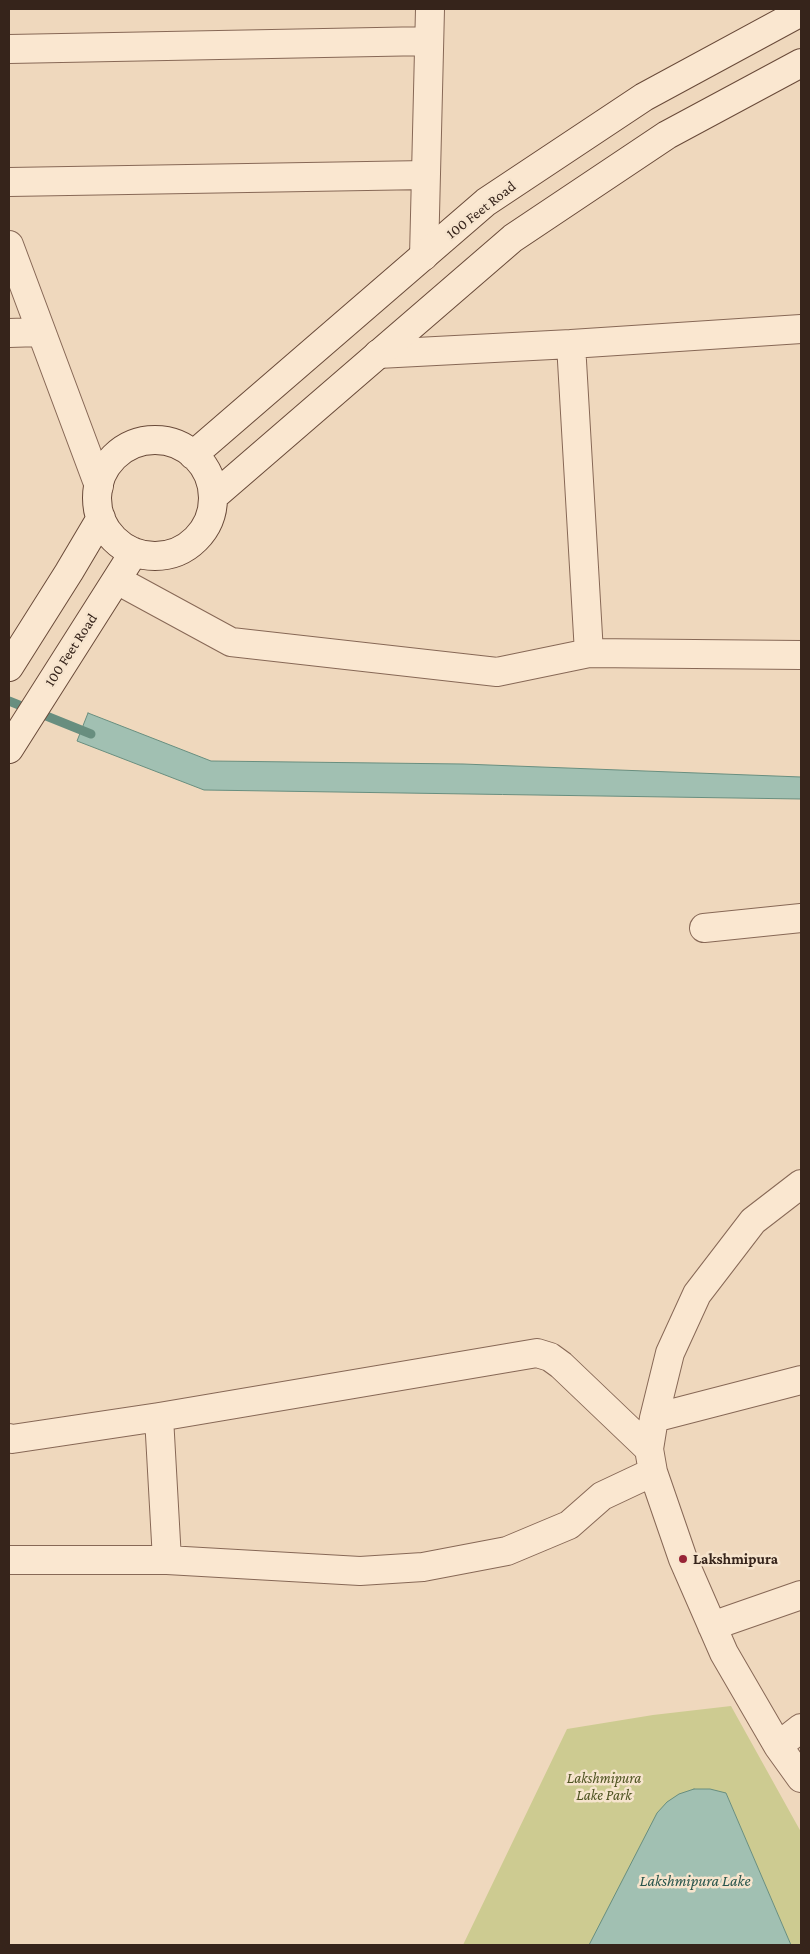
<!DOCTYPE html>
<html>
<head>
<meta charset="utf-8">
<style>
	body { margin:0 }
	#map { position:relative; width:810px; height:1954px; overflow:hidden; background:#efd8bd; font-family:"Crimson Pro",serif }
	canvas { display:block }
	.frame { position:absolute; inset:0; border:10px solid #36241b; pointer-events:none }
</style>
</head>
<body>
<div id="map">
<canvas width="810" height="1954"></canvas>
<div class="frame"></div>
</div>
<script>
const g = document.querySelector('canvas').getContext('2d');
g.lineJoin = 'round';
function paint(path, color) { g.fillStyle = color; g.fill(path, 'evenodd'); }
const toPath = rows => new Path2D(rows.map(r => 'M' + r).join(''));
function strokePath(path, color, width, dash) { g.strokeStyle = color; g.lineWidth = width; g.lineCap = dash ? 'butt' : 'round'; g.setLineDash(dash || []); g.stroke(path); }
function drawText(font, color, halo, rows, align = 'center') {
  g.font = font + ' "Crimson Pro",serif'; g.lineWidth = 5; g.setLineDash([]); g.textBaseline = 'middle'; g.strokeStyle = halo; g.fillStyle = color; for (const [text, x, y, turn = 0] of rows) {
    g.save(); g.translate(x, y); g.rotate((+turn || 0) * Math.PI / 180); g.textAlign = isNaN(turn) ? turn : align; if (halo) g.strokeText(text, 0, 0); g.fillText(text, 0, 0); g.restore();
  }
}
paint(toPath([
	[731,1706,801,1832,801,1945,791,1945,726,1793,598,1930,589,1945,463,1945,567,1729,653,1715]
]), '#cdcb91');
const water = toPath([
	[88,713,211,761,463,764,801,777,801,799,204,790,77,741,88,713],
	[694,1789,710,1789,726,1793,791,1945,589,1945,657,1813,667,1802,679,1794,694,1789]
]);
paint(water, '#a1c0b2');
strokePath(water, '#688e7f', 1);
strokePath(toPath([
	[9,701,91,734]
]), '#688e7f', 9);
const minor = toPath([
	[9,49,429,41],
	[9,182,426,175],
	[9,245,99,486],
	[424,256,430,9],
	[9,333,41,332],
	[571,344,589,653],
	[378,354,571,344,801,329],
	[117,580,231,642,497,672,589,653,801,655],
	[704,928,801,918],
	[801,1184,753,1221,697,1294,670,1353,654,1418,649,1449,653,1472,683,1559,724,1653,778,1746,801,1778],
	[159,1417,167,1560],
	[654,1418,801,1380],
	[9,1438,12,1439,159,1417,537,1353,550,1357,561,1365,649,1449],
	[9,1560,167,1560,360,1571,423,1567,507,1551,569,1525,602,1496,653,1472],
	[712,1626,801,1595],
	[778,1746,801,1728]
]);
const secondary = toPath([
	'97 498a58 58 0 1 1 116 0a58 58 0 1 1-116 0Z',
	[193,455,486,202,644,97,801,12],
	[213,497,513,238,667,135,801,63],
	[9,667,69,572,101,518],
	[9,749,134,552]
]);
strokePath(minor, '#876856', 30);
strokePath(secondary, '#694a39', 30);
strokePath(minor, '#fae7d0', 28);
strokePath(secondary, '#fae7d0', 28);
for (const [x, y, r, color] of [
	[683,1559,5,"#982436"]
]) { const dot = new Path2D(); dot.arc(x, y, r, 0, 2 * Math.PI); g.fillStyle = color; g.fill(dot); strokePath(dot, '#f6e4cd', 2); }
drawText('15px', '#36241b', '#f6e4cd', [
	["100 Feet Road",481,210,-38],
	["100 Feet Road",71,650,-57]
]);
drawText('bold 15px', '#36241b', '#f6e4cd', [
	["Lakshmipura",693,1559]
], 'left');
drawText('italic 15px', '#4e5321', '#f6e4cd', [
	["Lakshmipura",604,1778],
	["Lake Park",604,1795]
]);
drawText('italic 16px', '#29564d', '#f6e4cd', [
	["Lakshmipura Lake",695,1881]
]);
</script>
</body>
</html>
